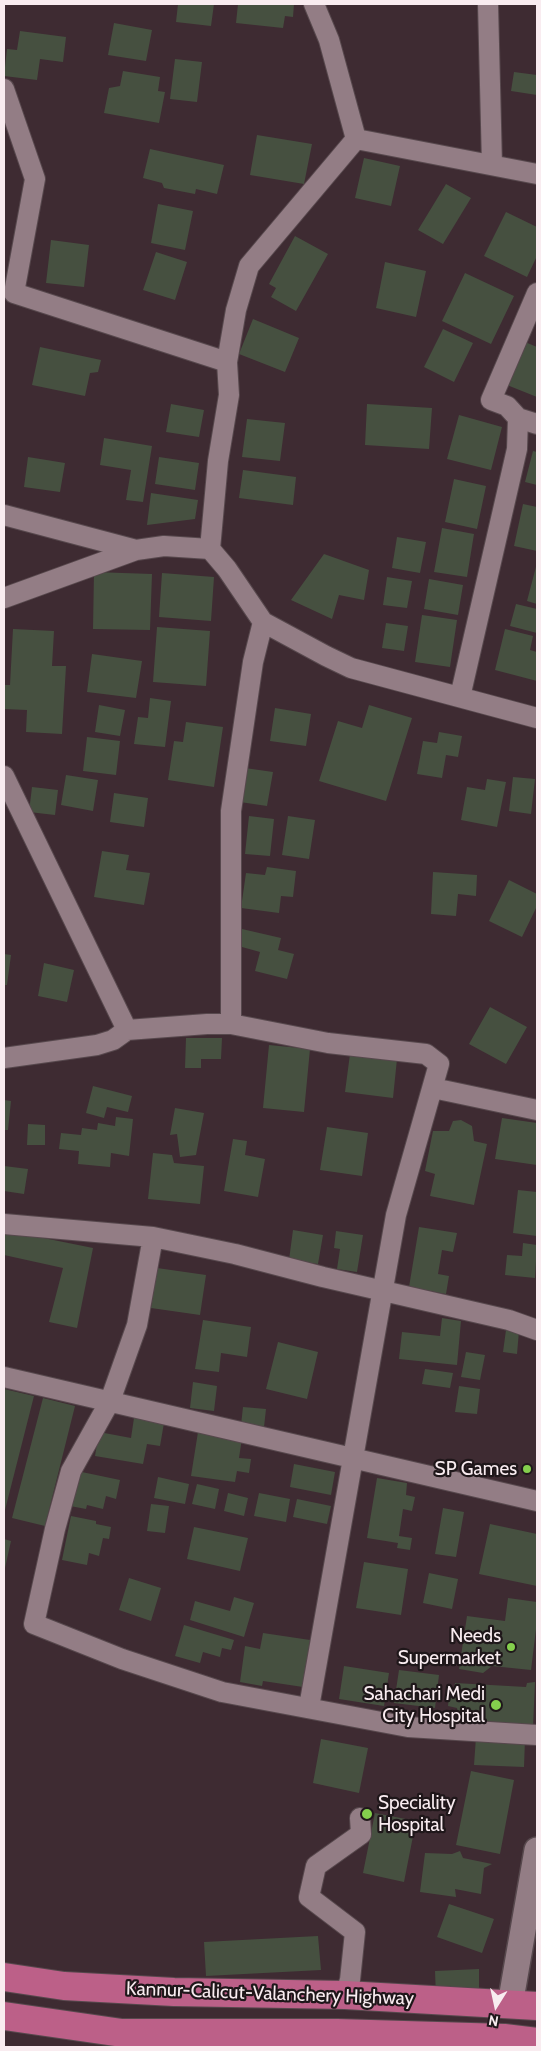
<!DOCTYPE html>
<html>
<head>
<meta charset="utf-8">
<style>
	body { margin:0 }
	#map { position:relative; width:541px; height:2051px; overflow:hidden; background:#3e2b32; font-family:Cabin,sans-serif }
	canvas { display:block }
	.frame { position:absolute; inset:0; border:5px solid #f9ecf0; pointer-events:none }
	.north { position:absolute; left:471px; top:1981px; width:50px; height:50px; -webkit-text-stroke:4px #1f171a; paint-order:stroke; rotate:190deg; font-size:14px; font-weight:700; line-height:20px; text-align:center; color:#f9ecf0 }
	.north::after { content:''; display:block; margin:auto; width:18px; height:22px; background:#f9ecf0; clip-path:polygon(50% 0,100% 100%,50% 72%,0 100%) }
</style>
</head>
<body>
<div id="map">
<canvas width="541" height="2051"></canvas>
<div class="frame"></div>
<div class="north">N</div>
</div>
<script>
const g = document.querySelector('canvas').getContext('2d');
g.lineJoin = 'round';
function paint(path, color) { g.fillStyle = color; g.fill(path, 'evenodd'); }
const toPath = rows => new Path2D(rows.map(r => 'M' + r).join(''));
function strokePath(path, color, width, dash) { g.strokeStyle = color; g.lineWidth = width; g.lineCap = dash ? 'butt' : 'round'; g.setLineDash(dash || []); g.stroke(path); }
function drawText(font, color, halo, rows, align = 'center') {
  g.font = font + ' Cabin,sans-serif'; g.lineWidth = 4.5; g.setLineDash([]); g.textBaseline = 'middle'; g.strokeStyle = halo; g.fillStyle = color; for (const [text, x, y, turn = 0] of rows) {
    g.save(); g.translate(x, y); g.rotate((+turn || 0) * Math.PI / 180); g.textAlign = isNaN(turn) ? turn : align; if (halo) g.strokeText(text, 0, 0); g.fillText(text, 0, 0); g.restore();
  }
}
paint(toPath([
	[178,4,214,4,211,26,176,22],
	[238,4,294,4,293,17,285,16,283,28,236,23],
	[114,23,152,30,146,61,108,55],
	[20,31,66,37,63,62,40,59,37,80,4,76,7,49,17,50],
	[175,59,202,62,197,102,170,99],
	[123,71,160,77,158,91,165,92,159,123,104,113,109,88,120,86],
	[514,72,537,75,537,95,511,91],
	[257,135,312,144,304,184,250,175],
	[150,149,224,165,217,194,196,189,195,194,164,188,162,183,143,178],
	[364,158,400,166,391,206,355,198],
	[446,184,471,198,443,244,418,230],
	[158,204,193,211,185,250,151,243],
	[506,212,537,227,537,256,527,277,484,256],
	[295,236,328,254,296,311,271,297,276,288,269,284],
	[51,240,89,245,84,287,46,283],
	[156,252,187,262,175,300,143,290],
	[385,262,426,271,416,317,376,308],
	[465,273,514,296,491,344,442,321],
	[253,319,299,338,285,372,239,354],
	[443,329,473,343,454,382,424,367],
	[525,342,537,347,537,397,507,385],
	[40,347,101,360,98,372,90,373,85,396,32,385],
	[171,404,204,410,199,437,166,432],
	[367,404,432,408,429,449,365,445],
	[459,415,502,427,491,470,447,459],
	[247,419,285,423,280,461,242,457],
	[104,438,152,446,143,502,126,500,131,470,100,465],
	[533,451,537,452,537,485,525,482],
	[28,457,65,463,60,492,24,487],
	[159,457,199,463,195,490,155,484],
	[243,470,296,477,293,505,239,498],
	[454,479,486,486,477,529,445,522],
	[151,493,198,500,195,519,147,525],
	[523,504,537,507,537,551,514,546],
	[442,528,474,534,467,577,434,572],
	[397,537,426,542,420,573,392,568],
	[324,554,369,570,364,600,339,595,332,619,291,600],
	[537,563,537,604,527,601],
	[94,572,152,574,150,630,93,629],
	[162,573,214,577,211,621,159,617],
	[387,577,412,581,407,608,383,605],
	[429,579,463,585,458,615,424,609],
	[516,604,537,609,537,633,510,626],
	[422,615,457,620,450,667,415,662],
	[386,623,408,626,404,651,382,648],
	[157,627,210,631,206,686,153,682],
	[13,629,54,631,52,666,66,666,62,734,26,732,27,710,4,709,4,685,10,685],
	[505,629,533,636,530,650,537,652,537,681,495,670],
	[92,654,142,661,136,698,87,692],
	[150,698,171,701,165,747,134,744,138,717,148,718],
	[99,705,125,710,120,736,95,732],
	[369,705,412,718,386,801,319,781,338,721,362,728],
	[275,708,311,714,306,746,270,741],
	[186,722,223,727,214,787,168,780,174,741,183,742],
	[439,732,462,736,458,757,446,755,442,778,417,774,423,741,437,743],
	[87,737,120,741,116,775,83,771],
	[245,768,273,772,267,806,240,802],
	[66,775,98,780,93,811,61,805],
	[513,777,535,779,531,814,509,811],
	[487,779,506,782,497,827,461,820,467,787,485,790],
	[32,787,58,790,55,815,29,812],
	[114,793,148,798,144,827,110,822],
	[249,816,274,819,270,856,245,854],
	[288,816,315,820,309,859,282,855],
	[102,851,129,855,126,870,150,873,144,905,94,897],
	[267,867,296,871,293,897,281,896,279,913,241,908,246,873,265,875],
	[433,872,477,875,476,896,458,894,456,916,431,914],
	[509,880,537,894,537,906,522,937,489,921],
	[242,929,281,938,278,950,294,954,287,979,255,971,260,952,242,947],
	[4,954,11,955,7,985,4,985],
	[44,963,74,970,67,1002,38,996],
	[490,1007,527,1027,506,1064,469,1044],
	[186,1038,222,1038,221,1059,201,1059,201,1068,185,1068],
	[269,1045,310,1049,304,1112,263,1108],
	[350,1054,397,1059,393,1098,345,1092],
	[93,1086,132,1096,128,1112,107,1107,104,1118,86,1113],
	[4,1100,11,1101,8,1130,4,1130],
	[175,1108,204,1113,196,1155,180,1157,177,1134,170,1135],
	[116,1117,133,1119,129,1156,111,1153,110,1167,78,1164,79,1151,59,1149,61,1133,81,1135,82,1128,97,1130,98,1123,115,1126],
	[502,1118,537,1123,537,1165,495,1159],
	[461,1120,472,1126,474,1141,487,1144,474,1205,430,1196,435,1174,425,1171,433,1131,449,1131,453,1121],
	[28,1124,45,1125,45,1145,27,1145],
	[327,1127,368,1133,362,1176,320,1170],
	[233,1139,247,1141,245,1155,265,1159,258,1197,224,1191],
	[153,1153,172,1155,174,1163,204,1166,200,1204,148,1199],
	[4,1166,28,1169,24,1194,4,1191],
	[518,1190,537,1192,537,1236,513,1233],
	[419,1227,457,1233,453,1252,442,1250,438,1274,449,1276,446,1294,409,1287],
	[4,1230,93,1248,77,1328,49,1322,63,1268,4,1255],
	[293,1230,323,1235,318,1264,289,1260],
	[336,1231,363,1235,357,1272,337,1269,340,1249,334,1248],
	[523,1243,537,1245,535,1278,505,1275,507,1255,522,1256],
	[157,1268,206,1275,200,1315,151,1308],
	[442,1318,461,1321,457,1365,399,1359,402,1332,440,1336],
	[203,1320,251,1327,247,1357,221,1353,219,1372,195,1369],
	[506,1330,519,1331,517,1354,503,1352],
	[278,1342,318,1352,307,1399,266,1389],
	[466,1352,485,1355,480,1380,461,1377],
	[425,1369,453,1373,450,1388,422,1384],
	[193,1382,217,1386,214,1411,190,1408],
	[459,1386,480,1389,477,1414,455,1412],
	[4,1389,34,1396,4,1514],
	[43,1398,75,1406,45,1526,12,1518],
	[243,1407,266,1409,264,1427,241,1425],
	[134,1418,164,1423,160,1446,147,1444,143,1464,95,1456,99,1432,131,1438],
	[198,1432,242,1438,239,1458,251,1459,249,1473,237,1471,235,1482,191,1476],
	[294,1464,335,1472,331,1495,290,1487],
	[77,1471,120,1480,116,1499,106,1496,103,1509,87,1505,86,1509,70,1506],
	[158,1477,189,1484,185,1504,154,1498],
	[377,1478,407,1483,406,1495,415,1497,412,1511,403,1509,399,1536,412,1538,410,1550,397,1548,398,1543,367,1538],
	[197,1484,219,1489,215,1509,192,1504],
	[228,1493,248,1498,244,1516,224,1511],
	[259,1493,290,1499,286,1522,254,1516],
	[297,1499,331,1506,327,1524,293,1517],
	[151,1504,169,1506,165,1533,147,1531],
	[443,1508,464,1512,456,1557,435,1554],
	[71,1516,96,1521,96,1524,111,1527,109,1539,103,1538,99,1556,89,1553,87,1565,62,1560],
	[490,1524,537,1534,537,1586,479,1574],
	[194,1527,248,1538,240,1571,187,1559],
	[4,1539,11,1541,5,1568,4,1568],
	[364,1562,408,1569,401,1615,356,1608],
	[429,1573,458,1579,452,1609,423,1603],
	[129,1578,161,1588,151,1621,119,1610],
	[234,1597,254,1603,244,1637,190,1620,195,1601,230,1611],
	[508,1598,537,1602,537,1621,531,1670,492,1666,483,1673,459,1669,467,1616,505,1621],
	[184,1625,234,1640,231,1650,222,1648,220,1657,203,1652,200,1663,175,1656],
	[263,1633,310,1640,303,1687,263,1681,262,1686,240,1682,245,1646,260,1649],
	[344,1666,389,1673,384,1706,339,1699],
	[399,1670,439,1675,435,1708,394,1703],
	[535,1682,533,1727,459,1721,457,1708,448,1706,449,1695,453,1695,455,1683,526,1687,527,1683],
	[476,1737,525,1739,524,1767,474,1765],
	[321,1739,368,1748,359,1793,313,1783],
	[471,1771,514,1780,500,1854,456,1845],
	[375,1813,416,1821,404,1882,363,1873],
	[460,1851,463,1858,492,1864,484,1868,481,1894,455,1889,456,1897,420,1892,425,1853,452,1854],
	[449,1904,494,1919,482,1953,437,1937],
	[318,1936,321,1970,206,1976,204,1942],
	[479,1969,479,1994,436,1997,435,1971]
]), '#465040');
const minor = toPath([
	[314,4,329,40,356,139],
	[488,4,492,165],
	[4,89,35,179,14,293,227,362,236,310,249,266,356,139,537,174],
	[518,418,537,424],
	[4,515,136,550],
	[210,549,218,461,229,395,227,362],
	[4,598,136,550,164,546,210,549,227,569,263,622,326,656,351,668,537,718],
	[460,697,517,449,518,418,507,406,491,400,537,293],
	[4,776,127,1030],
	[231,1024,231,811,253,662,263,622],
	[4,1058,97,1045,113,1040,127,1030,207,1024,231,1024,328,1043,426,1054,439,1064,396,1215,309,1707],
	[433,1088,537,1110],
	[4,1224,153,1237,235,1254,323,1277,509,1320,537,1330],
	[153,1237,137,1325,110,1401,71,1471,55,1529,34,1624,122,1659,222,1692,408,1727,537,1735],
	[4,1377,537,1501],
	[345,1995,350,1980,355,1932,309,1897,316,1866,361,1834,360,1818]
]);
const tertiary = toPath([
	[510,2005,537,1850]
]);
const trunk = toPath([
	[4,1977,64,1986,174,1992,345,1995,537,2006],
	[4,2016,122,2033,337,2033,504,2038,537,2042]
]);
strokePath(minor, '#57484d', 22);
strokePath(tertiary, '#57484d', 28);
strokePath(trunk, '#57484d', 30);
strokePath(minor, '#937d85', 20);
strokePath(tertiary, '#937d85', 25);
strokePath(trunk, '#bc6088', 28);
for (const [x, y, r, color] of [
	[527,1469,5,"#84cf4d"],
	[511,1647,5,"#84cf4d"],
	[496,1705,6,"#84cf4d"],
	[367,1814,6,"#84cf4d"]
]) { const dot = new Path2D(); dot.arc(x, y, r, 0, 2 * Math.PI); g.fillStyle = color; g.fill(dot); strokePath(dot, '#1f171a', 2); }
drawText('19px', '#f9ecf0', '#1f171a', [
	["SP Games",517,1469],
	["Needs",501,1636],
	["Supermarket",501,1658],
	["Sahachari Medi",485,1694],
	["City Hospital",485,1716],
	["Speciality",378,1803,"left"],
	["Hospital",378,1825,"left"]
], 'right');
drawText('19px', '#f9ecf0', '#1f171a', [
	["Kannur-Calicut-Valanchery Highway",270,1994,2]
]);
</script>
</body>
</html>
